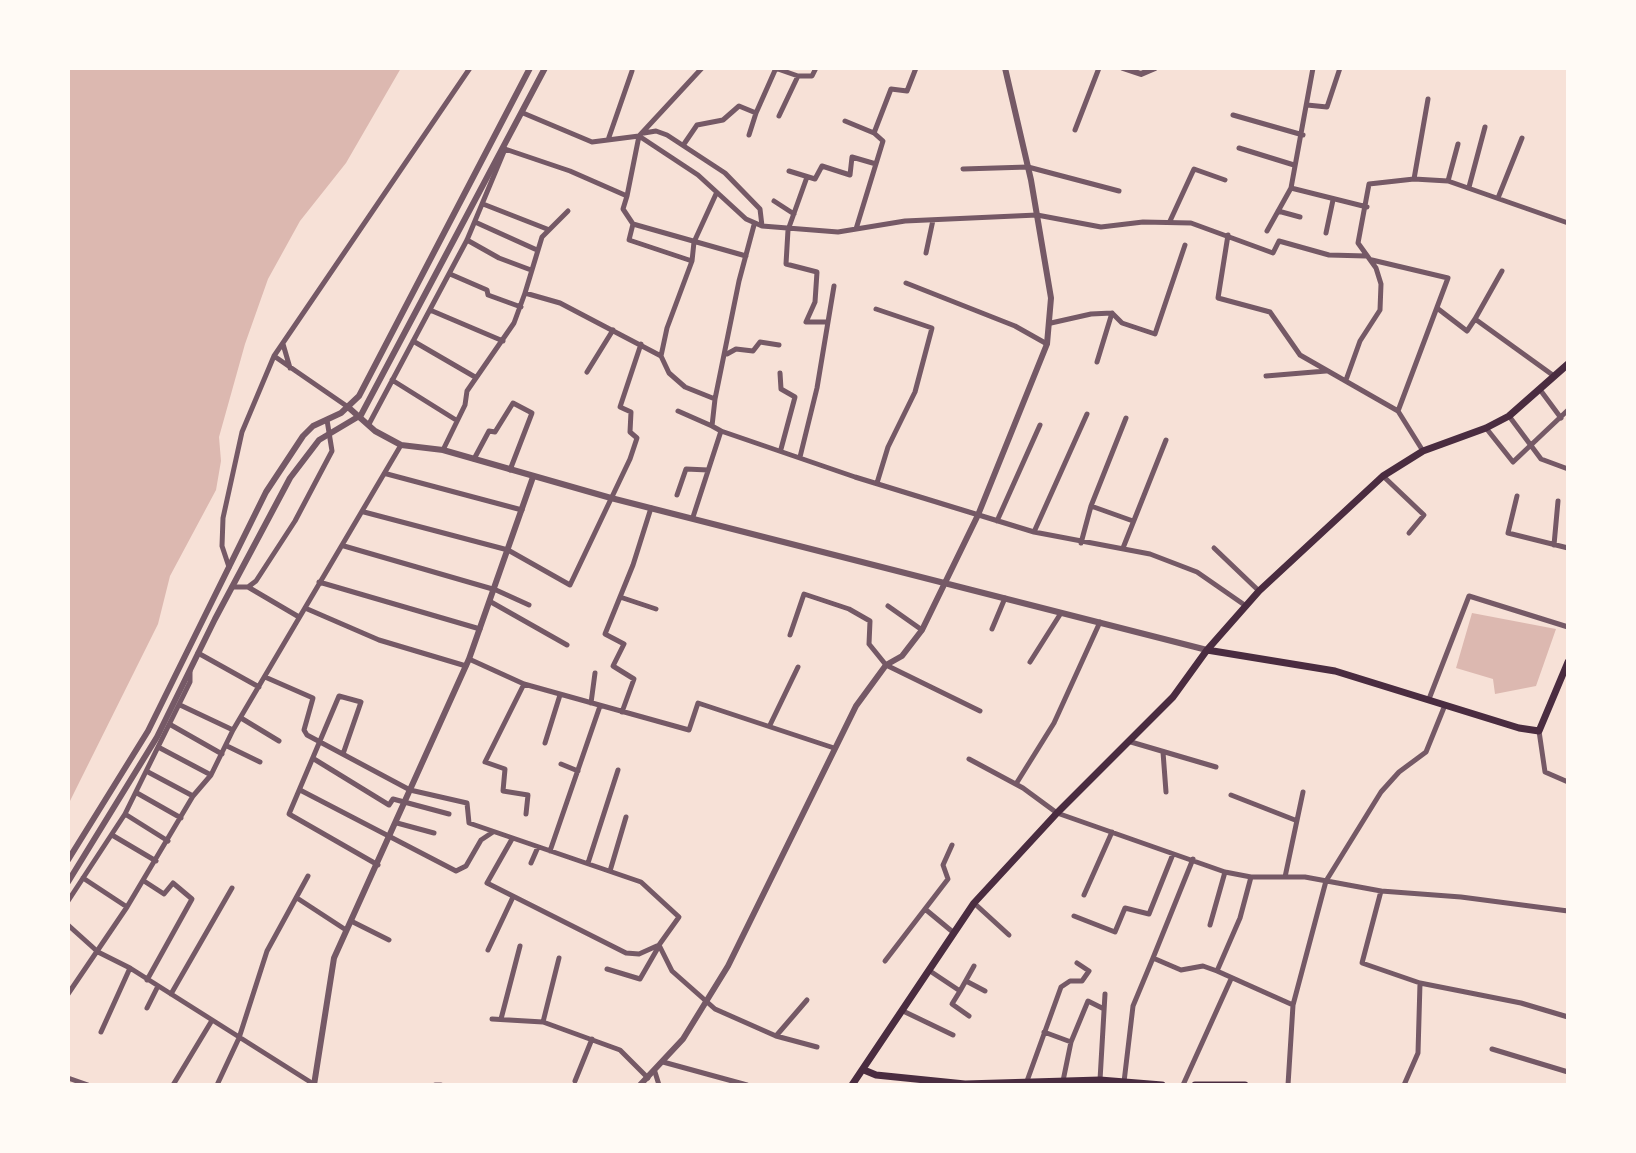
<!DOCTYPE html>
<html>
<head>
<meta charset="utf-8">
<style>
	body { margin:0 }
	#map { position:relative; width:1636px; height:1153px; overflow:hidden; background:#f7e1d7; font-family:"PT Sans Narrow",sans-serif }
	canvas { display:block }
	.frame { position:absolute; inset:0; border:70px solid #fffaf5; pointer-events:none }
</style>
</head>
<body>
<div id="map">
<canvas width="1636" height="1153"></canvas>
<div class="frame"></div>
</div>
<script>
const g = document.querySelector('canvas').getContext('2d');
g.lineJoin = 'round';
function paint(path, color) { g.fillStyle = color; g.fill(path, 'evenodd'); }
const toPath = rows => new Path2D(rows.map(r => 'M' + r).join(''));
function strokePath(path, color, width, dash) { g.strokeStyle = color; g.lineWidth = width; g.lineCap = dash ? 'butt' : 'round'; g.setLineDash(dash || []); g.stroke(path); }
paint(toPath([
	[68,68,401,68,346,163,300,221,268,279,245,344,219,437,221,461,216,490,170,576,158,624,68,805],
	[1472,613,1556,629,1536,686,1495,694,1493,679,1456,668]
]), '#dcb8b0');
strokePath(toPath([
	[775,68,798,76,812,76,816,68],
	[1313,68,1291,188,1367,207],
	[1307,105,1327,107,1340,68],
	[523,113,592,142,639,136,702,68],
	[1233,115,1303,135],
	[779,116,798,76],
	[845,121,874,133,883,141,856,229],
	[1075,130,1099,68],
	[644,133,656,131,667,135,725,173,760,209,762,226],
	[874,133,891,89,907,91,916,68],
	[749,135,756,113],
	[639,136,698,175,746,219,762,226,838,232,905,221,1037,215,1101,227,1143,222,1191,223,1273,253,1279,241,1329,255,1366,256],
	[608,140,632,71],
	[684,144,697,125,723,120,739,106,756,113,776,68],
	[1239,148,1294,165],
	[963,169,1028,167,1119,191],
	[789,171,815,179,822,166,850,175,852,157,876,164],
	[807,177,788,230,786,264,817,272,815,302,806,322,826,322],
	[1414,179,1428,99],
	[1448,181,1458,144],
	[1469,187,1485,127],
	[627,196,639,136],
	[1498,198,1522,138],
	[774,201,794,214],
	[483,204,547,229],
	[1278,211,1300,217],
	[1170,221,1194,169,1225,180],
	[475,222,537,250],
	[1267,231,1291,188],
	[1326,233,1333,200],
	[1228,235,1218,298,1270,312,1300,355,1398,411,1423,451],
	[467,240,499,258,531,270],
	[926,253,933,220],
	[1372,260,1448,278,1398,411],
	[692,261,629,240,633,224,746,256],
	[1502,271,1475,319,1554,376],
	[450,274,487,290,488,295,521,307],
	[906,283,1015,326,1047,344],
	[525,293,542,237,568,211],
	[1437,308,1467,331,1475,319],
	[876,309,932,328,915,392,888,447,877,483],
	[430,310,503,341],
	[1051,323,1091,314,1112,313,1122,323,1155,334,1185,245],
	[413,341,475,377],
	[283,344,290,368],
	[727,354,736,349,753,351,760,342,779,345],
	[1097,362,1112,313],
	[587,372,613,330],
	[780,373,781,389,795,397,781,449],
	[1266,376,1326,371],
	[392,380,456,420],
	[1346,380,1360,341,1380,310,1381,284,1376,268,1358,243,1369,184,1414,179,1448,181,1568,223],
	[1541,391,1561,418],
	[715,399,685,387,669,373,661,356,667,328,692,261,694,242,716,194],
	[348,407,274,356,470,68],
	[678,411,712,426],
	[1509,416,1541,459,1568,469],
	[369,424,467,240,505,149,570,171,627,196,623,209,633,224],
	[1486,428,1513,462,1568,410],
	[721,431,855,477,1034,532,1150,554,1197,572,1246,606],
	[443,450,465,405,467,391,514,323,525,293,560,303,661,356],
	[800,457,817,388,834,286],
	[474,459,489,431,495,432,513,403,532,413,510,470],
	[387,474,522,510],
	[1383,476,1424,515,1409,533],
	[677,495,686,469,708,470],
	[1517,496,1508,533,1568,548],
	[1091,506,1133,521],
	[364,512,508,550,570,585,630,459,637,438,630,432,631,412,620,407,641,344],
	[693,517,721,431,712,426,715,399,739,281,754,225],
	[997,521,1040,425],
	[1034,532,1087,414],
	[1081,543,1091,506,1126,418],
	[1554,545,1558,501],
	[344,546,496,590,529,605],
	[1123,548,1166,440],
	[1214,548,1259,591],
	[229,567,222,546,223,518,242,432,274,356],
	[319,582,480,629],
	[232,587,248,587,256,581,295,521,332,451,327,420],
	[248,587,299,617],
	[620,597,656,609],
	[491,602,567,645],
	[888,606,922,630],
	[305,608,379,640,466,666],
	[992,629,1005,598],
	[790,635,804,594,849,609,870,621,869,644,886,665,980,711],
	[198,653,259,687],
	[469,659,524,684,689,730,698,703,834,748],
	[1030,662,1061,613],
	[265,677,313,698,304,730,307,735,410,790,467,803,469,823,641,882,679,917,659,945,672,971,715,1009,776,1036],
	[524,684,485,762,505,769,503,791,528,795,526,814],
	[1429,699,1469,596,1568,627],
	[591,703,595,673],
	[180,705,233,730],
	[622,712,634,679,613,666,624,644,605,634,633,565,651,508],
	[241,718,279,741],
	[171,725,222,754],
	[770,725,798,667],
	[1539,731,1545,772,1568,782],
	[1131,742,1216,767],
	[545,743,560,695],
	[227,746,260,762],
	[160,748,211,775],
	[1163,752,1166,792],
	[343,754,361,702,339,696,289,814,378,865],
	[314,759,389,805,393,799,449,814],
	[969,759,1023,788,1057,813,1225,872,1251,877,1305,877,1381,891,1461,897,1568,911],
	[561,764,578,771],
	[148,772,193,796],
	[1016,784,1054,723,1100,622],
	[300,790,456,871,466,866,481,840,493,832],
	[137,793,181,818],
	[1231,795,1295,820],
	[125,814,168,841],
	[397,823,434,833],
	[112,835,156,861],
	[512,839,487,883,626,953,639,954,659,945],
	[550,851,600,706],
	[531,863,538,847],
	[588,863,618,770],
	[610,871,626,817],
	[1285,877,1303,792],
	[83,878,127,907],
	[144,881,164,894,173,883,192,899,147,980],
	[1381,891,1362,963,1420,983,1521,1003,1568,1017],
	[1084,895,1112,832],
	[297,898,346,930],
	[68,901,125,814,190,682,190,671],
	[974,903,1009,935],
	[925,909,954,933],
	[1074,916,1115,932,1125,908,1149,914,1173,854],
	[351,921,389,940],
	[68,925,98,952,130,968,315,1085],
	[1210,925,1225,872],
	[488,950,513,897],
	[1153,958,1193,859],
	[885,961,948,879,943,865,952,845],
	[607,969,640,979,659,946],
	[930,971,960,991,952,1004,969,1016],
	[1217,971,1293,1005],
	[966,981,985,991],
	[960,991,974,966],
	[68,994,127,907,193,796,211,775,233,730,401,445],
	[171,994,232,888],
	[807,1000,776,1036,817,1047],
	[147,1008,158,986],
	[903,1011,953,1035],
	[492,1019,543,1022,620,1050,648,1078],
	[501,1019,520,946],
	[543,1022,559,958],
	[101,1032,130,968],
	[1044,1032,1071,1042],
	[1492,1049,1568,1072],
	[663,1062,747,1085],
	[655,1072,659,1085],
	[68,1078,88,1085],
	[1100,1080,1105,994],
	[575,1081,592,1039],
	[1027,1081,1061,987,1070,981,1082,981,1089,971,1077,963],
	[1063,1081,1071,1042,1088,1001,1104,1009],
	[1124,1082,1133,1006,1153,958,1181,970,1203,966,1217,971,1240,918,1251,877],
	[173,1085,211,1022],
	[217,1085,239,1038,267,951,308,876],
	[435,1085,441,1085],
	[1183,1085,1231,979],
	[1288,1085,1293,1005,1326,881,1381,792,1399,772,1426,752,1445,705],
	[1404,1085,1418,1053,1420,983]
]), '#755966', 5);
strokePath(toPath([
	[1123,68,1141,74,1155,68],
	[348,407,375,431,401,445,443,450,611,498,1207,650],
	[68,860,148,731,266,492,303,436,313,426,341,413,359,396,530,68],
	[68,882,157,737,215,619,290,478,319,440,361,415,545,68],
	[314,1085,334,958,469,659,533,477],
	[640,1085,683,1039,728,966,856,706,886,665,902,656,922,630,978,515,1047,344,1051,298,1031,180,1005,68]
]), '#755966', 6);
strokePath(toPath([
	[1207,650,1335,671,1519,728,1539,731,1568,662],
	[864,1070,876,1075,965,1084,1100,1080,1162,1085],
	[852,1085,974,903,1057,813,1173,697,1207,650,1259,591,1383,476,1423,451,1486,428,1509,416,1568,364],
	[1195,1085,1245,1085]
]), '#4a2c40', 7);
</script>
</body>
</html>
